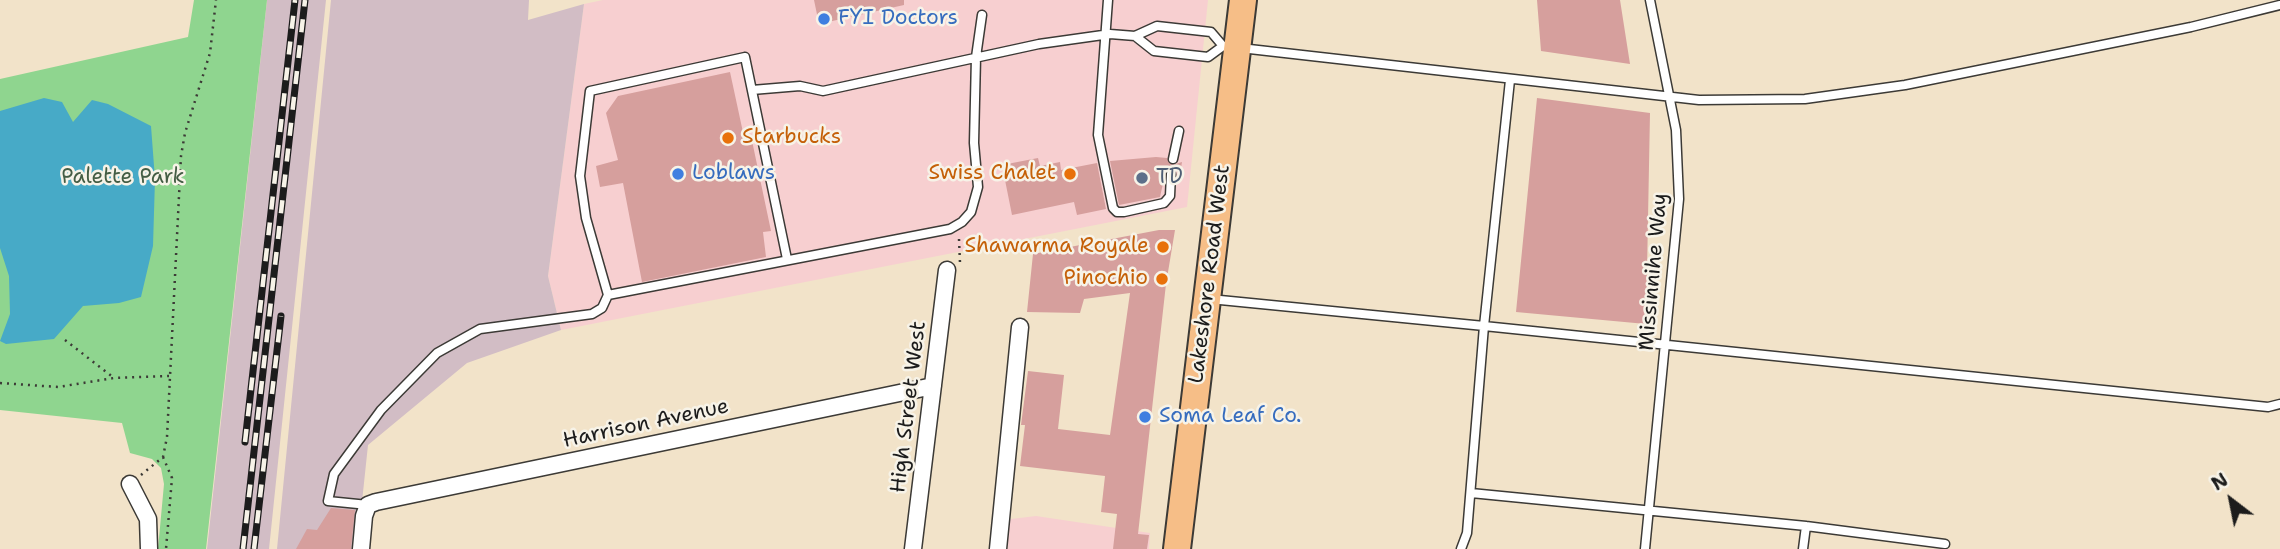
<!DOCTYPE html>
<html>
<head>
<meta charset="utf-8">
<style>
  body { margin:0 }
  #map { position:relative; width:2280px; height:549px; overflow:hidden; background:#f2e3c9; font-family:"Shantell Sans",sans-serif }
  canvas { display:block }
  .north { position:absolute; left:2196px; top:465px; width:70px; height:70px; -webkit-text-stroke:5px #f7f3e8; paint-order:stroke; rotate:328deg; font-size:19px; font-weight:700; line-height:28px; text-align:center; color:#1c1c1c }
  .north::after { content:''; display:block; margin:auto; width:24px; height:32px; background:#1c1c1c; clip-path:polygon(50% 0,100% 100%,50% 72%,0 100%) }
</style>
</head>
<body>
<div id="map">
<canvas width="2280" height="549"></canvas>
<div class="north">N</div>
</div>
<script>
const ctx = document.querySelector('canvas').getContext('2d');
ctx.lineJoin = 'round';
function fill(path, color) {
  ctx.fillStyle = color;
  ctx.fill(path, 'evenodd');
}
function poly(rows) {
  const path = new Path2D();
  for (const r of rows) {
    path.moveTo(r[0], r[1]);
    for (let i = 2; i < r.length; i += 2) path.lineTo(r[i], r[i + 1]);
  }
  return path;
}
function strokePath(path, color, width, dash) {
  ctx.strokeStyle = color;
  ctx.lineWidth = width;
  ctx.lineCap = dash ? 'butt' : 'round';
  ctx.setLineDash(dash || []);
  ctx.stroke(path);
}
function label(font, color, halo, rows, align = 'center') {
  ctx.font = font + ' "Shantell Sans",sans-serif';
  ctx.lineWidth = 5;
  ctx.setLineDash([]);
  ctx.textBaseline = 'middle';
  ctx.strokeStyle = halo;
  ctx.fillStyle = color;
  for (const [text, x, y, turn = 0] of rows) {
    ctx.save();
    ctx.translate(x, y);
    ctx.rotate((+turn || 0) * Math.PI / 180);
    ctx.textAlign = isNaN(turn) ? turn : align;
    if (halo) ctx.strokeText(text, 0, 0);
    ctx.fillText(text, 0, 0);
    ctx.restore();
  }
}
const built = poly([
  [603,0,1208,0,1187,207,561,330,548,276,584,4],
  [1036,516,1150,533,1149,549,1004,549,1003,520]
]);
const industrial = poly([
  [267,0,326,0,269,549,207,549],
  [331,0,529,0,528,20,584,4,548,276,561,330,467,363,368,445,357,549,277,549]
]);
const green = poly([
  [194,0,267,0,206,549,158,549,164,484,161,468,152,459,130,453,122,423,0,410,0,79,188,37]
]);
const water = poly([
  [44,98,62,102,73,122,92,100,108,104,151,126,155,179,153,246,141,297,119,303,83,306,54,339,6,344,0,341,10,314,9,276,0,248,0,111]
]);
const building = poly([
  [814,0,904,0,904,5,819,24],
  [1537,0,1620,0,1630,64,1541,51],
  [730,72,744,137,751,136,771,231,763,232,766,257,642,282,623,183,600,187,596,166,618,160,606,113,618,96],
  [1537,98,1650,113,1646,324,1516,312],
  [1156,157,1167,158,1172,165,1182,162,1180,174,1172,168,1166,170,1160,197,1119,205,1110,161],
  [1038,158,1040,166,1060,162,1061,170,1097,163,1106,209,1077,215,1074,202,1012,215,1002,165],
  [1159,230,1175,230,1166,284,1138,534,1149,535,1147,549,1113,549,1117,514,1101,512,1105,476,1020,466,1025,425,1021,425,1028,371,1064,375,1058,429,1110,435,1130,293,1084,299,1080,313,1027,312,1033,254],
  [331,508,355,510,351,549,296,549,307,529,317,530]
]);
const path = poly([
  [959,239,960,263],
  [65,340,114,378],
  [0,383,58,387,114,378,169,376],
  [163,457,172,478,166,549],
  [141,475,163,457,167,437,181,156,185,133,210,53,216,0]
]);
const service = poly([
  [1108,0,1098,135,1113,208,1117,212,1124,212,1164,203,1170,196,1171,174],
  [1135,36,1157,26,1211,32,1223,46],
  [752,90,800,86,823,91,1039,44,1110,34,1135,36,1154,51,1208,57,1223,46,1699,100,1805,99,1905,85,2191,27,2280,5],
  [1173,159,1179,131],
  [787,259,745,57,590,91,580,176,586,218,608,295,950,229,962,222,971,212,978,187,974,143,976,57,982,15],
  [1210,299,1484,326,1510,80],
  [1471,493,1806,526,1945,544],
  [368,505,328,501,334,474,381,410,437,353,480,329,592,314,602,308,608,295],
  [1461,549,1467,533,1484,326,2268,407,2280,404],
  [1645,549,1679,199,1676,130,1650,0],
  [1803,549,1806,526]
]);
const minor = poly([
  [130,484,148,519,149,549],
  [361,549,364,516,368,505,376,502,933,386],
  [913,549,947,270],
  [998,549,1020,327]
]);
const primary = poly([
  [1177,549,1243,0]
]);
const rail = poly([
  [245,442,295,0],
  [243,549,305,0],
  [254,549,281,316]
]);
const markers = [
  [824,19,7,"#3f7fe0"],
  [728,138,7,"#e8710a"],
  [678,174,7,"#3f7fe0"],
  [1070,174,7,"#e8710a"],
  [1142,178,7,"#5c6f8a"],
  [1163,247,7,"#e8710a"],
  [1162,279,7,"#e8710a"],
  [1145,417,7,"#3f7fe0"]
];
const shopNames = [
  ["FYI Doctors",838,19],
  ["Loblaws",692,174],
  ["Soma Leaf Co.",1159,417]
];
const foodNames = [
  ["Starbucks",742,138,"left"],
  ["Swiss Chalet",1056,174],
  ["Shawarma Royale",1149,247],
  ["Pinochio",1148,279]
];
const parkNames = [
  ["Palette Park",123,178]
];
const serviceNames = [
  ["TD",1156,178]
];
const streetNames = [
  ["Missinnihe Way",1654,272,-85],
  ["Lakeshore Road West",1210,274,-83],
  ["High Street West",909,407,-83],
  ["Harrison Avenue",646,424,-12]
];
fill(built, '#f7cfd0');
fill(industrial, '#d2bdc5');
fill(green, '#8fd58f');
fill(water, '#47aac7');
fill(building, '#d69f9d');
strokePath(service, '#3c3a36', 11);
strokePath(minor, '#3c3a36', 19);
strokePath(primary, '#3c3a36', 30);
strokePath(path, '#3c3a36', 2.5, [2, 5]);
strokePath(service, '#fff', 8);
strokePath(minor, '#fff', 16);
strokePath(primary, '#f6be87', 26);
strokePath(rail, '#1c1c1c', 7);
strokePath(rail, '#f7f3e8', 4.5, [13]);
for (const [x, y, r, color] of markers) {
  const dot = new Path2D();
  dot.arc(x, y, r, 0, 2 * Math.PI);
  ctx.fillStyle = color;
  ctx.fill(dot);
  strokePath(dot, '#f7f3e8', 2.5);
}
label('21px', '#366cbe', '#f7f3e8', shopNames, 'left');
label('21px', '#c56008', '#f7f3e8', foodNames, 'right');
label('21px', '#445d44', '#f7f3e8', parkNames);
label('21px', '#4e5e75', '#f7f3e8', serviceNames, 'left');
label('21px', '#1c1c1c', '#f7f3e8', streetNames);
</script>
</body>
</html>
